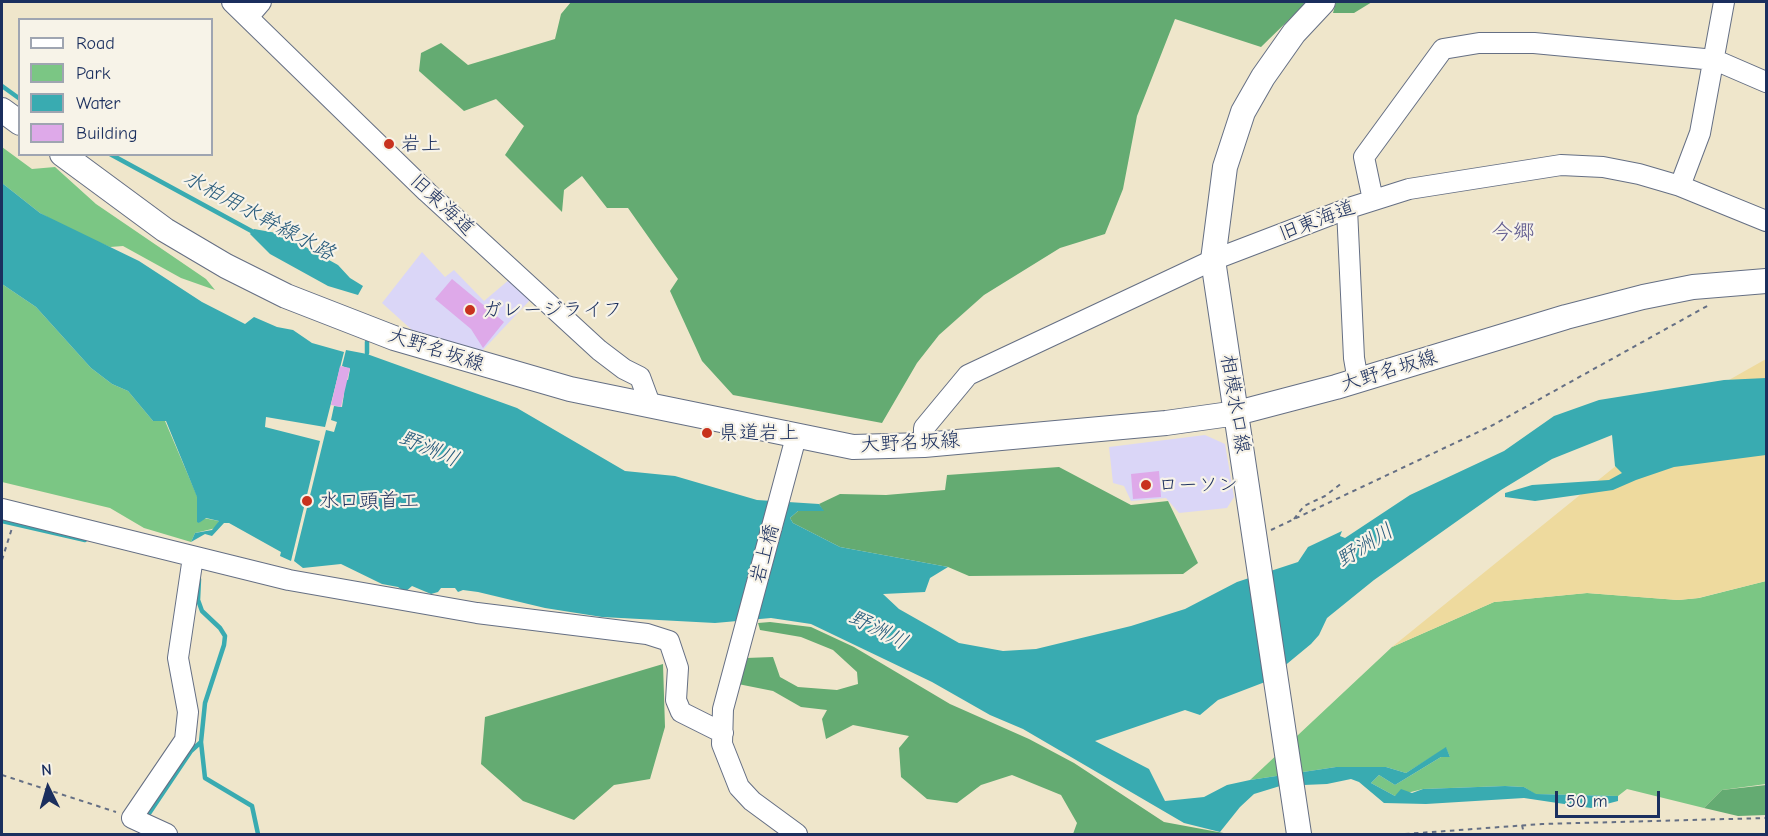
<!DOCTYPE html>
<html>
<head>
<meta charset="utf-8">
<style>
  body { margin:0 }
  #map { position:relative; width:1768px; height:836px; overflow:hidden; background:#efe6cb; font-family:"Comic Neue",sans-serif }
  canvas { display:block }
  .frame { position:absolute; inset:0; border:3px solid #1b2f5e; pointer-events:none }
  .legend { position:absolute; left:18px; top:18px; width:195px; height:138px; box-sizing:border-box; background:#f7f3e8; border:2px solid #9fa5b1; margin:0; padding:8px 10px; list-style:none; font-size:18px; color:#1b2f5e }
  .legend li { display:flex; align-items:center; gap:12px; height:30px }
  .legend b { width:30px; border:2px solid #9fa5b1 }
  .north { position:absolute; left:18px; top:758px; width:60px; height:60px; -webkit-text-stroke:4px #f7f3e8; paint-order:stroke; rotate:355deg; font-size:16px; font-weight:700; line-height:24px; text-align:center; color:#1b2f5e }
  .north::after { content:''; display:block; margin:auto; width:21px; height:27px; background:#1b2f5e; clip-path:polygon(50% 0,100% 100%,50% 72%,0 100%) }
  .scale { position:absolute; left:1555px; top:791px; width:105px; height:27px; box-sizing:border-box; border:3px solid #1b2f5e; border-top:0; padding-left:8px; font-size:18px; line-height:21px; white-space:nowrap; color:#1b2f5e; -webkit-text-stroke:4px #f7f3e8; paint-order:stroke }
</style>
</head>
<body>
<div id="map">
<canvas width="1768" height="836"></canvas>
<div class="frame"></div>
<ul class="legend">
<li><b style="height:8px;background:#fff"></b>Road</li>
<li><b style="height:16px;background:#7bc684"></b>Park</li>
<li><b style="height:16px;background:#39abb1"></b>Water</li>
<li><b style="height:16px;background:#dea9e9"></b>Building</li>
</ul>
<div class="north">N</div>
<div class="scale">50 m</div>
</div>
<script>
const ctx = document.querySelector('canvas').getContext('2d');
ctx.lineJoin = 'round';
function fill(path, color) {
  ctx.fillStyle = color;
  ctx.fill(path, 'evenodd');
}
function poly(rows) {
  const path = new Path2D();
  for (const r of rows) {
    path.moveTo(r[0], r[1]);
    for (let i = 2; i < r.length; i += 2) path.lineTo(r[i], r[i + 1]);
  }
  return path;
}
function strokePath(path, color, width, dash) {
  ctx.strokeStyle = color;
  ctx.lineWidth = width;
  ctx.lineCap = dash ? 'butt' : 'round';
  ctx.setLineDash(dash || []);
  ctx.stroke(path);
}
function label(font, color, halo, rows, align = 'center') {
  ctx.font = font + ' "Comic Neue","Klee One",sans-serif';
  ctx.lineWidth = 4.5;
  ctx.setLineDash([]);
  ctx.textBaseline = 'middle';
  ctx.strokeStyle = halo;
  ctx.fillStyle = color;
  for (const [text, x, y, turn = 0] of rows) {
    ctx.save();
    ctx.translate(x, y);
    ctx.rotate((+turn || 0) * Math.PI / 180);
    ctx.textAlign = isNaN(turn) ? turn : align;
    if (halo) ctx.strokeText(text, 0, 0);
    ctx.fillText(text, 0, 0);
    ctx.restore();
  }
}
const built = poly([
  [422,252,445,277,454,270,484,301,510,279,531,299,482,351,412,330,382,303],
  [1205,435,1225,444,1234,497,1227,508,1179,513,1166,498,1131,501,1124,486,1113,483,1109,447]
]);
const green = poly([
  [2,147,32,169,55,167,96,204,206,279,215,290,181,278,123,246,110,247,76,233,40,213,2,183],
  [2,284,36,307,91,368,112,384,128,391,153,421,165,421,197,496,199,523,203,518,219,521,216,528,195,533,191,542,144,528,110,508,2,482],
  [1766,581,1766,784,1722,790,1704,808,1627,789,1618,796,1535,794,1524,787,1505,786,1423,789,1395,796,1371,783,1379,775,1395,785,1441,757,1450,757,1446,748,1406,773,1386,767,1336,767,1250,780,1392,647,1494,602,1587,593,1678,600,1699,598]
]);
const forest = poly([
  [571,2,1307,2,1261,47,1175,19,1137,116,1123,189,1105,234,1060,248,984,295,939,335,917,363,882,423,733,395,702,361,670,291,678,279,628,208,607,208,582,176,564,190,562,212,505,155,524,126,496,99,464,111,419,71,421,53,441,43,468,65,555,39,561,14],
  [1336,2,1372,2,1354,13,1333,13],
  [1059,467,1131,505,1168,501,1198,563,1183,574,969,576,948,567,840,547,793,523,790,518,798,511,823,511,819,504,840,494,886,495,945,490,947,475],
  [770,622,811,627,854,647,950,704,1029,739,1074,763,1164,822,1229,834,1073,834,1077,823,1061,795,1012,775,981,785,957,803,927,799,901,777,899,748,909,736,853,725,826,739,822,719,827,710,801,707,773,691,738,684,746,658,773,657,780,677,798,687,837,690,858,684,857,672,833,650,801,637,760,630,758,623],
  [663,664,665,727,650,779,614,785,574,820,523,801,481,764,485,717],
  [1766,785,1766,815,1738,816,1704,808,1722,790]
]);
const sand = poly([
  [1766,359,1766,581,1698,598,1678,600,1587,593,1494,602,1392,647,1706,393]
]);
const water = poly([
  [2,183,40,213,139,261,202,302,245,324,254,317,277,327,293,330,312,343,344,352,325,427,266,417,265,427,320,441,291,561,280,556,281,552,229,523,224,523,212,536,205,534,191,542,195,533,212,530,219,521,206,518,199,523,197,522,197,497,166,421,153,421,128,391,112,384,91,368,36,307,2,284],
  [254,229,282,234,338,265,350,278,363,286,358,295,328,286,270,254,250,234],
  [346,350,367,354,517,408,625,471,675,476,757,500,819,504,824,511,798,511,790,518,793,523,840,547,948,567,930,578,925,592,883,594,899,609,959,643,1003,651,1036,649,1131,626,1185,609,1237,582,1298,562,1308,547,1342,531,1340,536,1345,538,1410,495,1504,451,1554,416,1599,400,1724,380,1766,378,1766,455,1674,467,1636,480,1613,490,1535,501,1505,497,1505,493,1532,485,1609,480,1622,473,1615,466,1612,435,1552,459,1501,490,1374,580,1327,618,1319,635,1311,644,1265,682,1218,700,1200,715,1185,710,1095,741,1149,769,1165,801,1204,797,1227,785,1250,780,1336,767,1386,767,1406,773,1446,747,1450,757,1441,757,1395,785,1379,775,1371,783,1395,796,1401,789,1412,793,1423,789,1505,786,1524,787,1536,794,1618,796,1618,801,1591,808,1524,798,1426,804,1384,803,1359,782,1351,779,1327,784,1280,786,1254,794,1240,807,1220,832,1184,823,1023,729,990,715,932,682,811,624,771,618,715,623,602,617,545,608,478,592,463,590,458,592,455,588,441,588,438,592,431,594,412,586,405,592,398,587,382,584,341,564,303,568,294,561,326,430,334,432,337,422,331,420,334,406,342,407,344,394,338,393,341,378,348,380,350,369,342,366]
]);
const stream = poly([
  [2,86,20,99],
  [110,154,257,234],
  [367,353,367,342],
  [2,521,85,540],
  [201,742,205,778,252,806,258,834],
  [146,818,191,751,201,742,205,703,224,645,225,636,220,628,202,611,198,600,199,579]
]);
const building = poly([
  [452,279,504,322,483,348,471,329,435,299],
  [340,366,350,368,341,407,331,405],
  [1159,471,1161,497,1133,499,1131,474]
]);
const path = poly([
  [1294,519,1304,506,1325,496,1342,483],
  [1271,530,1493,425,1709,305],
  [2,560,12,528],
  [2,775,116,812],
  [1522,825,1524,834],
  [1405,834,1542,824,1766,818]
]);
const minor = poly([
  [232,2,427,192,599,350,624,369,640,377,650,404],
  [248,17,261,2],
  [1680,186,1700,133,1724,2],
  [1373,200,1364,157,1443,49,1479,43,1534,43,1715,60,1766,82],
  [1347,209,1354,358,1358,381],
  [796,437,723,709,722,744,739,787,752,801,797,834],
  [924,445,924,428,968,375,1213,260,1349,208,1409,189,1561,165,1603,167,1639,174,1680,186,1766,221],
  [2,509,289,580,477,613,647,634,669,641,678,668,676,700,681,712,723,733],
  [167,834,132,818,185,740,188,712,178,658,193,557]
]);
const major = poly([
  [2,110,20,123],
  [62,154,165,230,226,266,286,296,394,338,570,389,853,447,924,445,1166,423,1237,413,1336,387,1566,317,1643,297,1693,287,1766,281],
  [1299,834,1213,260,1225,167,1243,112,1263,77,1294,33,1323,2]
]);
const markers = [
  [389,144,6,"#c8321e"],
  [470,310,6,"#c8321e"],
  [707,433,6,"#c8321e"],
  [1146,485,6,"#c8321e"],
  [307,501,6,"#c8321e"]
];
const poiNames = [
  ["岩上",401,144],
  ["ガレージライフ",482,310],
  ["県道岩上",719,433],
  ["ローソン",1158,485],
  ["水口頭首工",319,501]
];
const streetNames = [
  ["旧東海道",442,205,43],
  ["旧東海道",1317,221,-21],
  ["大野名坂線",436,350,18],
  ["大野名坂線",1389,371,-17],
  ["相模水口線",1235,404,81],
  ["大野名坂線",910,443,-3],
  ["岩上橋",765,554,-75]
];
const waterNames = [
  ["水柏用水幹線水路",259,216,28],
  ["野洲川",429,449,23],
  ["野洲川",1365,546,-32],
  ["野洲川",878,630,27]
];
const quarterNames = [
  ["今郷",1513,233]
];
fill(built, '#dad6f7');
fill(green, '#7bc684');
fill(forest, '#64ab72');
fill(sand, '#eeda9e');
fill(water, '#39abb1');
strokePath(stream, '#39abb1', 4.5);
fill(building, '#dea9e9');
strokePath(minor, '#656f84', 22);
strokePath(major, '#656f84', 26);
strokePath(path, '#656f84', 2, [4.5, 4.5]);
strokePath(minor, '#fff', 20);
strokePath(major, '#fff', 24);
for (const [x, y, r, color] of markers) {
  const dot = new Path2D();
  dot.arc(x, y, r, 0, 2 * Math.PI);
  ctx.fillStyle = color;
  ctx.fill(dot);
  strokePath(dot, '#f7f3e8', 2);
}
label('20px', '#1b2f5e', '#f7f3e8', poiNames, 'left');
label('20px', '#1b2f5e', '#f7f3e8', streetNames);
label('italic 21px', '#265a7b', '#f7f3e8', waterNames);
label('22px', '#5f5a8f', '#f7f3e8', quarterNames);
</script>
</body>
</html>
